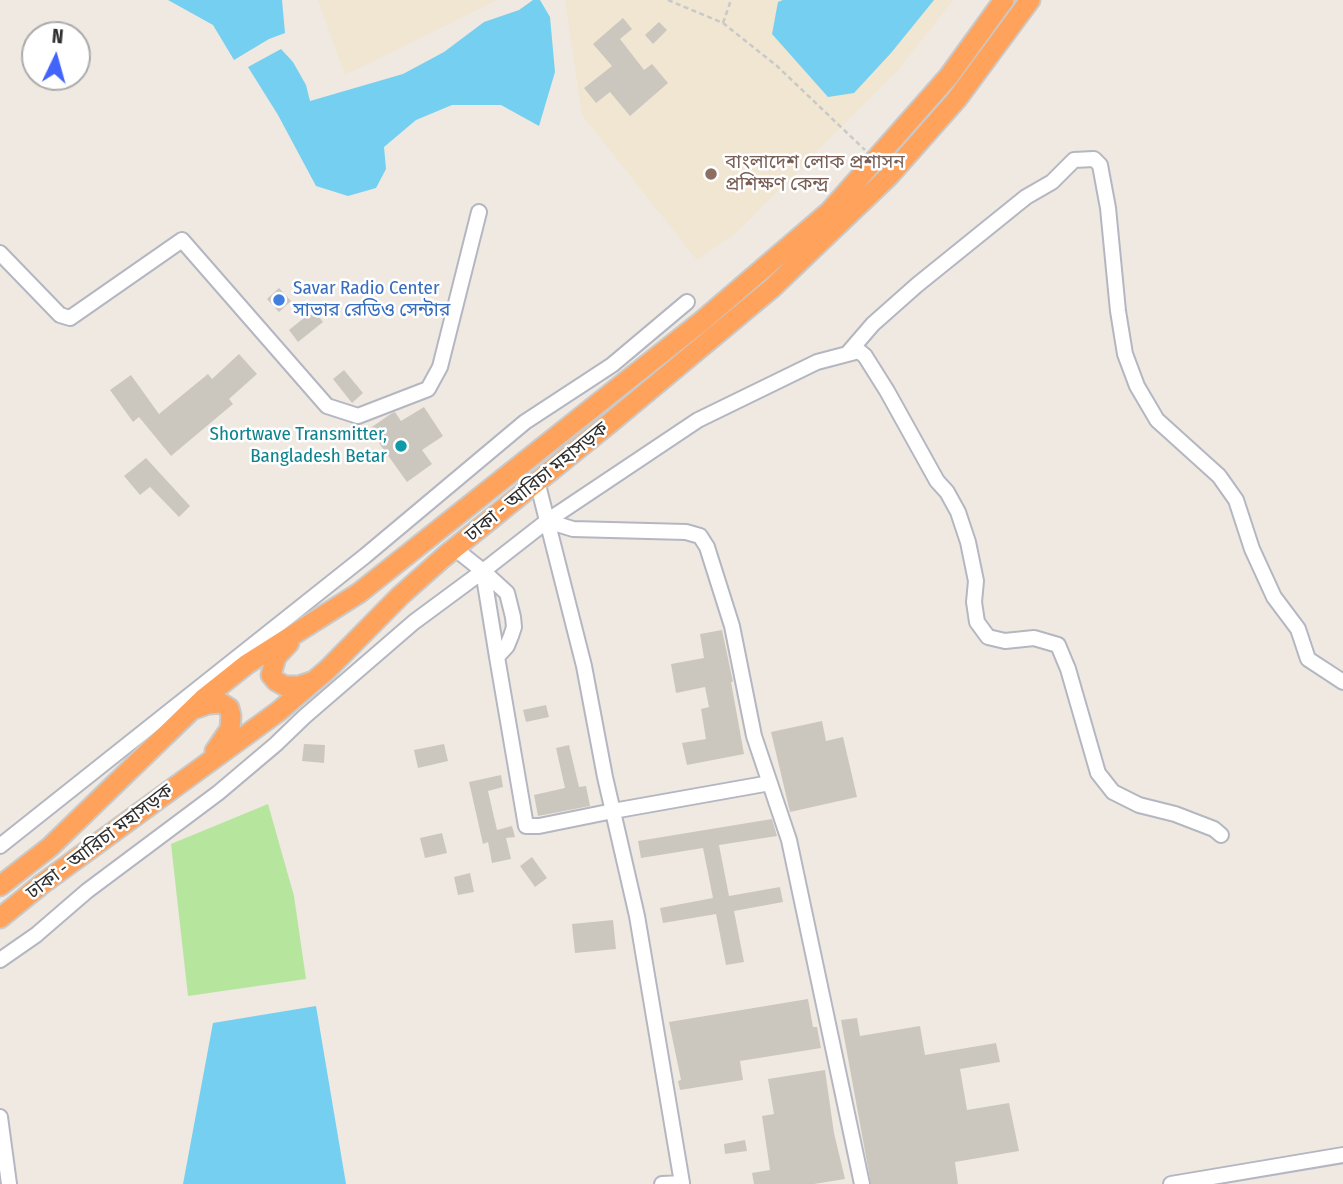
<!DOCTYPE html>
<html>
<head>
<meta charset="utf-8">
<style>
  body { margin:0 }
  #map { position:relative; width:1343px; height:1184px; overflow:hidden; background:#efe9e1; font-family:"Fira Sans Condensed",sans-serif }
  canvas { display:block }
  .north { position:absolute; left:21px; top:21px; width:70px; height:70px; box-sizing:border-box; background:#fff; border:2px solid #ababab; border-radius:50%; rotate:5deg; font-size:19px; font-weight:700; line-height:28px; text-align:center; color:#2e2e2e }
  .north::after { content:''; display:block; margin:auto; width:24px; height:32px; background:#4264fb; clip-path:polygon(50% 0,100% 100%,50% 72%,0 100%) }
</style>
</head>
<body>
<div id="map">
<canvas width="1343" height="1184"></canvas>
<div class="north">N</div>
</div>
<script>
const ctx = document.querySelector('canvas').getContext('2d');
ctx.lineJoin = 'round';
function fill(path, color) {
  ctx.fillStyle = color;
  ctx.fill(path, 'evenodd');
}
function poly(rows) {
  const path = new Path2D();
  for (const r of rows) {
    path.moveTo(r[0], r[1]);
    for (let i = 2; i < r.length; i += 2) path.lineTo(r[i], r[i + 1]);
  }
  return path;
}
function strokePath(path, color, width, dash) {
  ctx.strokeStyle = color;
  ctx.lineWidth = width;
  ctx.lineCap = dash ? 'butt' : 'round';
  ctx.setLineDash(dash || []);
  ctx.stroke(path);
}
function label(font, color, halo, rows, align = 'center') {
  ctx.font = font + ' "Fira Sans Condensed","Noto Sans Bengali",sans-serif';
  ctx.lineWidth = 5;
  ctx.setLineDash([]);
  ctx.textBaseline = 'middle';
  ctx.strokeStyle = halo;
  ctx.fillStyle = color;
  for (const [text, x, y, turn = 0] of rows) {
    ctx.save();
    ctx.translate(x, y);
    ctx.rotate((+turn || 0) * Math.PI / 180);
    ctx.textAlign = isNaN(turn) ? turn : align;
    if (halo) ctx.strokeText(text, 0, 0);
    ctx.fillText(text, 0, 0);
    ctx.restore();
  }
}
const education = poly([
  [318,0,497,0,345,75],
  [565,0,953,0,900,68,737,232,697,260,582,115]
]);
const green = poly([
  [268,804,294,896,306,979,188,996,171,844]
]);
const water = poly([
  [168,0,282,0,285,33,269,39,234,60,213,25],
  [533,0,540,0,550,17,555,72,539,126,501,105,452,105,416,120,384,147,386,169,376,188,348,196,316,186,278,115,248,67,281,49,293,62,306,85,310,101,403,74,444,52,484,22,519,10],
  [783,0,934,0,891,53,854,93,828,97,772,34,778,2],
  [316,1006,346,1184,183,1184,213,1023]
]);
const building = poly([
  [623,18,632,29,620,39,644,70,652,64,668,83,630,116,610,92,596,103,584,88,612,66,593,44],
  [659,22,667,30,653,44,645,35],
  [279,288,291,301,279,312,267,299],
  [314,310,323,322,298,342,289,330],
  [239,354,257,374,229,399,233,404,171,456,139,417,133,422,110,390,131,375,159,414,208,374,212,379],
  [344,370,363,393,352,403,333,379],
  [424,407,443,436,422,450,432,464,407,482,369,429,392,413,395,412,401,421],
  [146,458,190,506,179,517,150,487,140,495,124,476],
  [722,630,733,682,731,682,744,754,687,765,682,743,706,739,701,709,709,707,705,687,676,693,671,664,704,658,700,634],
  [546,705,549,717,526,722,523,710],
  [822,721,826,741,843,737,857,797,790,812,771,732],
  [304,744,325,745,324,763,302,761],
  [444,744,448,761,418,768,414,750],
  [569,745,579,787,586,786,590,806,538,816,534,795,565,788,556,748],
  [501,775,503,787,488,791,497,830,512,826,515,837,506,838,511,859,492,863,488,842,483,844,469,782],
  [772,819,777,836,719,845,729,896,780,887,783,902,734,911,744,962,726,965,716,914,663,923,660,908,713,898,703,848,641,858,638,841],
  [442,833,447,853,425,858,420,838],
  [532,857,547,878,535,887,520,866],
  [470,873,474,892,458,895,454,877],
  [613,920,616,949,575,953,572,924],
  [808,999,813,1027,817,1027,821,1048,740,1061,743,1080,680,1090,678,1081,681,1080,669,1022],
  [857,1018,860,1036,920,1026,925,1055,996,1043,1000,1062,960,1069,967,1110,1009,1103,1019,1151,955,1162,958,1184,871,1184,841,1020],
  [825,1070,834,1133,845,1179,814,1184,754,1184,752,1173,770,1170,762,1116,774,1114,768,1079],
  [745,1140,747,1151,725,1154,724,1144]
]);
const path = poly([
  [668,0,723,23,777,66,865,150],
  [723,23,731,0]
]);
const minor = poly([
  [0,253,60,315,70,318,182,240,327,406,358,416,428,389,440,367,479,212],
  [848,353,873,324,917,285,1026,197,1052,182,1074,160,1094,159,1100,165,1108,208,1118,311,1125,354,1137,386,1157,420,1219,476,1236,500,1252,549,1274,597,1298,629,1308,659,1343,682],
  [537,481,584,666,605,777,637,916,682,1183,662,1184],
  [547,521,573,529,686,532,700,536,707,547,732,626,754,736,789,840,862,1184],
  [483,571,547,521,698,420,817,362,859,351,865,356,887,391,937,481,947,492,958,512,968,542,976,581,974,602,977,622,988,637,1005,641,1034,638,1058,645,1068,669,1098,773,1113,792,1139,805,1175,814,1214,829,1221,835],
  [483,571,507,593,513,617,514,627,511,636,507,646,497,657,526,826,539,826,613,811,770,783],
  [483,571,497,657],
  [0,846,365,556,525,422,612,365,687,302],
  [0,960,36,935,87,891,218,793,276,744,304,717,414,622,483,571,454,548],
  [0,1117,9,1184],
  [1171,1184,1343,1155]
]);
const highway = poly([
  [289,643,276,657,271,675,276,681,285,686,299,686,314,681],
  [194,709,208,704,221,703,229,708,231,716,230,729,215,751],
  [0,886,50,847,203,699,247,664,359,593,702,321,829,212,949,76,1004,0],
  [0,918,42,884,279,711,328,669,400,596,445,556,611,422,772,288,889,176,957,99,1030,0]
]);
const markers = [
  [711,174,7,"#8d6e63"],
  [279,300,7,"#3f7fe0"],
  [401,446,7,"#0f9aa8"]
];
const educationNames = [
  ["বাংলাদেশ লোক প্রশাসন",725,163],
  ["প্রশিক্ষণ কেন্দ্র",725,185]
];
const shopNames = [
  ["Savar Radio Center",293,289],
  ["সাভার রেডিও সেন্টার",293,311]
];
const cultureNames = [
  ["Shortwave Transmitter,",387,435],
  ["Bangladesh Betar",387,457]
];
const streetNames = [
  ["ঢাকা - আরিচা মহাসড়ক",537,482,-39],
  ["ঢাকা - আরিচা মহাসড়ক",100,842,-37]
];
fill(education, '#f0e6d1');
fill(green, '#b6e59e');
fill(water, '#75cff0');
fill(building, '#cbc7bf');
strokePath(minor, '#b4b7c1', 18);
strokePath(highway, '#c9c9c9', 23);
strokePath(path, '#c9c9c9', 2.5, [5, 3.5]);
strokePath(minor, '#fff', 14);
strokePath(highway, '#ffa35c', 19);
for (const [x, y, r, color] of markers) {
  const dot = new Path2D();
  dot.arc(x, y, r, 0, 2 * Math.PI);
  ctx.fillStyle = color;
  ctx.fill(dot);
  strokePath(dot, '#fff', 2.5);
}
label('19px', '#785e54', '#fff', educationNames, 'left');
label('19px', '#366cbe', '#fff', shopNames, 'left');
label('19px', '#0d838f', '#fff', cultureNames, 'right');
label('19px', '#2e2e2e', '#fff', streetNames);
</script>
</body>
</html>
